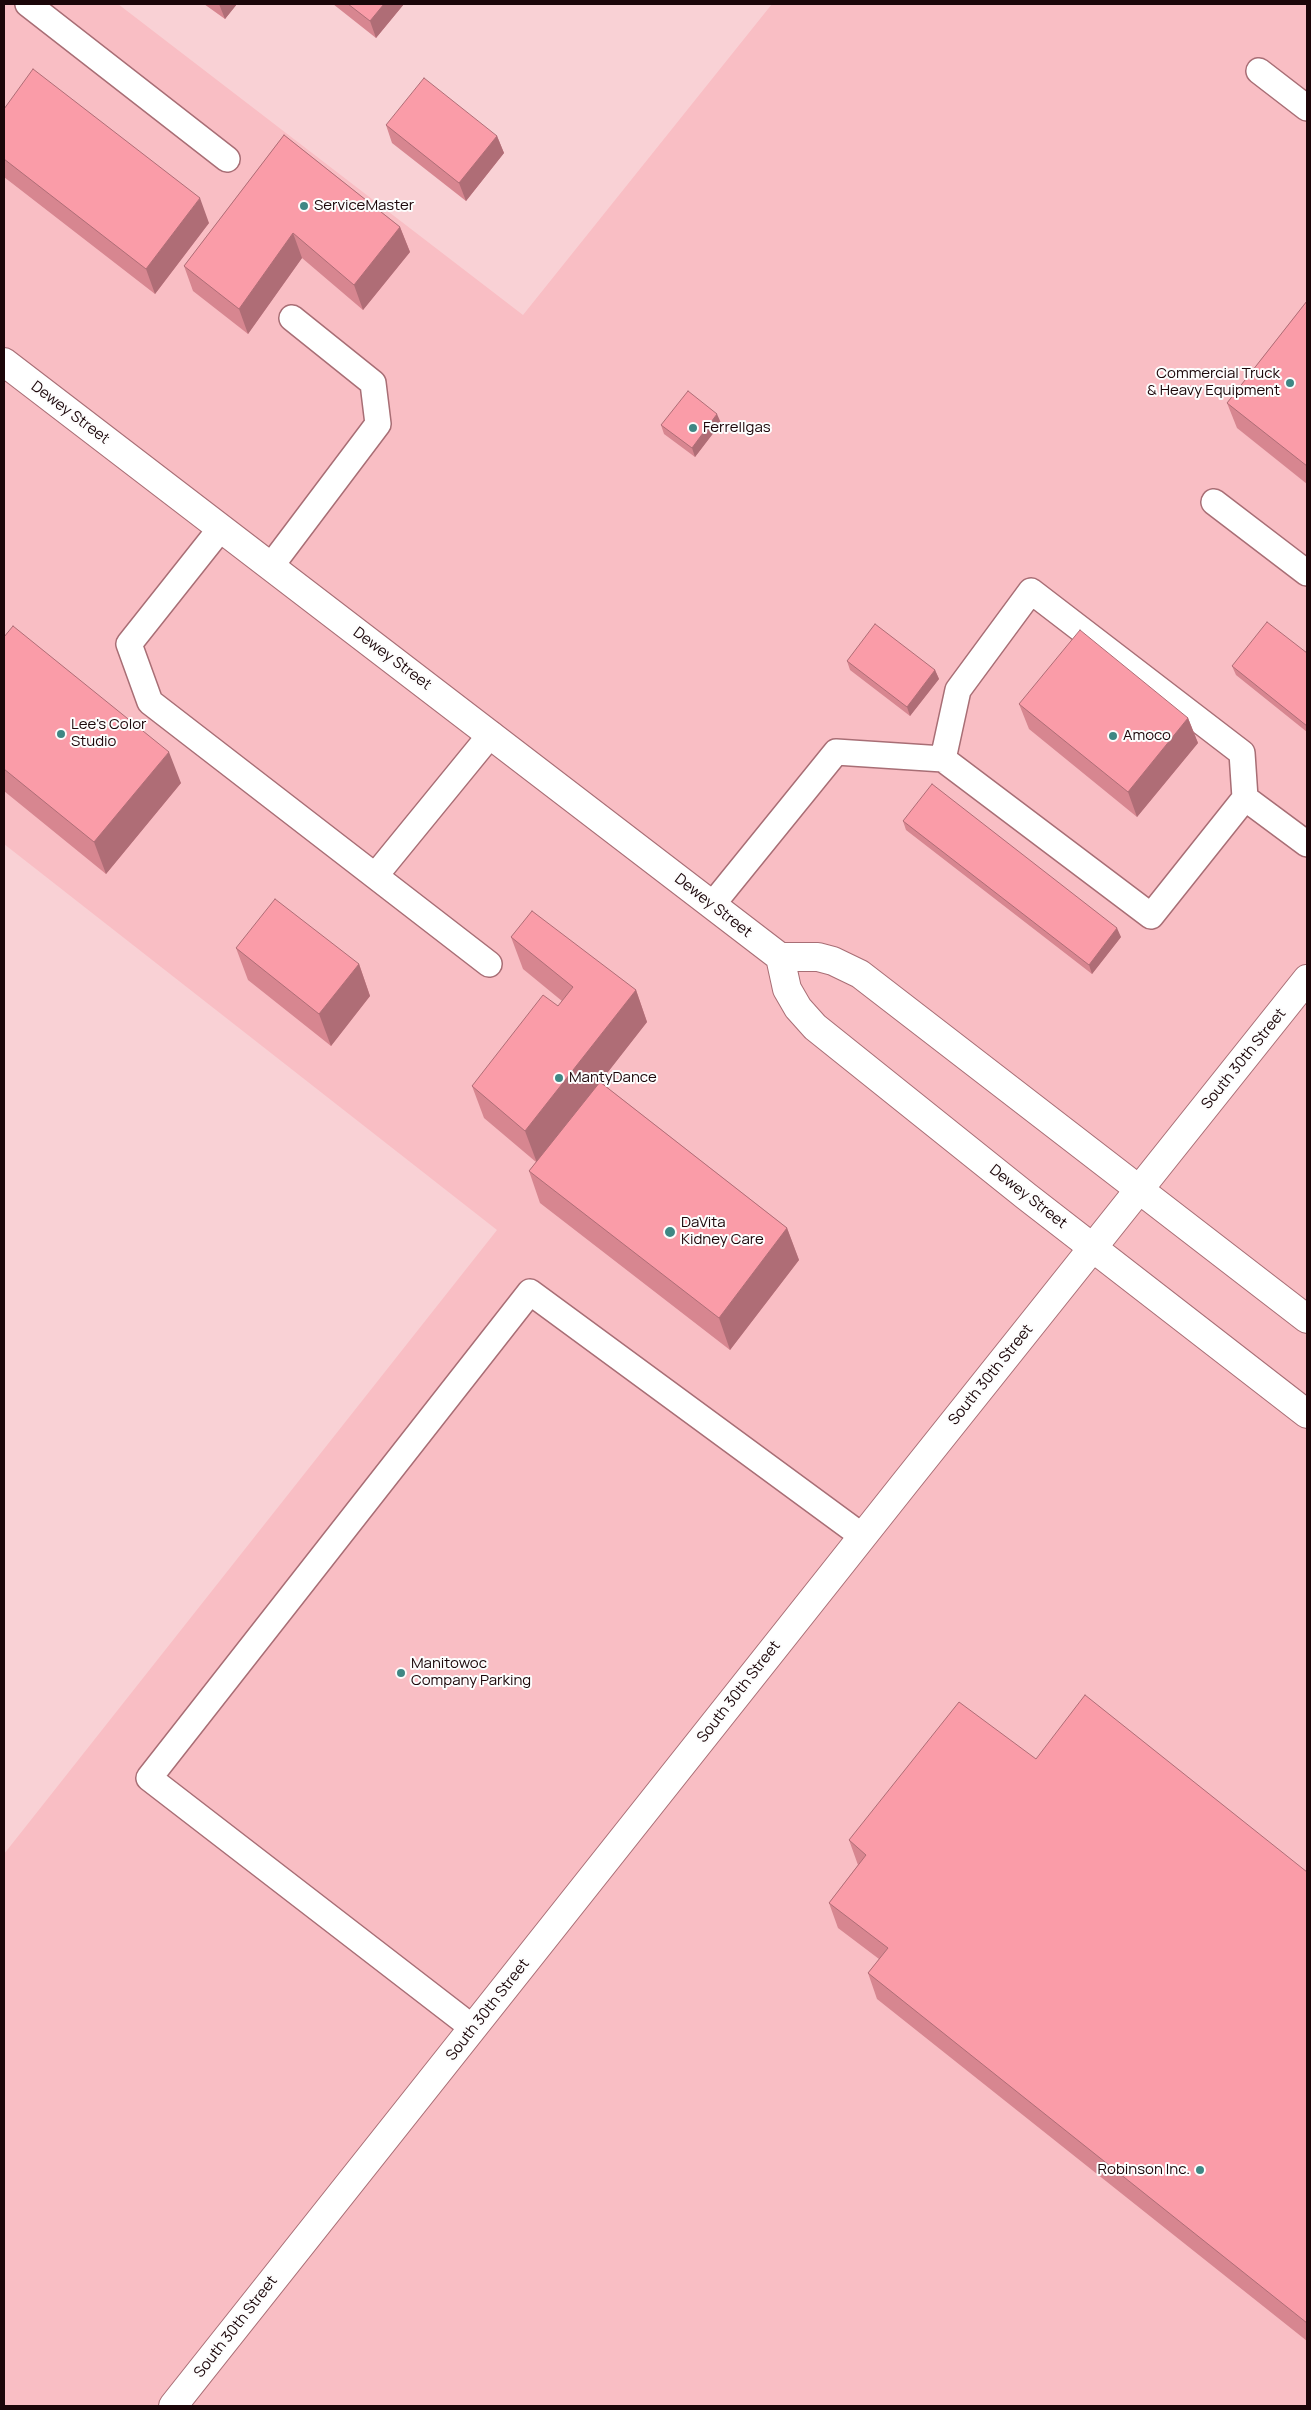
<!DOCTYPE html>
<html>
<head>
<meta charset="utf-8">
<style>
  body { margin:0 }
  #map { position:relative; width:1311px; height:2410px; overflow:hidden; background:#f9d1d5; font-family:Manrope,sans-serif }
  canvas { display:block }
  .frame { position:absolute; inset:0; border:5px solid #1b0609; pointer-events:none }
</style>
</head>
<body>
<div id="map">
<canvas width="1311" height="2410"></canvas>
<div class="frame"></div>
</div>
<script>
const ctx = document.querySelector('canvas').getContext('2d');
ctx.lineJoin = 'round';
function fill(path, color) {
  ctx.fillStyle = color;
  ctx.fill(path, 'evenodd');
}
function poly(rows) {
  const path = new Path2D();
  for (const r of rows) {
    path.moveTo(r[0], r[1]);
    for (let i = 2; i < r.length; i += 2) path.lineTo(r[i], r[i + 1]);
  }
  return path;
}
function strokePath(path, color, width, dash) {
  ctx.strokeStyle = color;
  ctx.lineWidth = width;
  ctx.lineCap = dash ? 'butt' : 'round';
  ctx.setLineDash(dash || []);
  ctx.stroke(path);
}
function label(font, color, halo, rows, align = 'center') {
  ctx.font = font + ' Manrope,sans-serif';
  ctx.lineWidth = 4;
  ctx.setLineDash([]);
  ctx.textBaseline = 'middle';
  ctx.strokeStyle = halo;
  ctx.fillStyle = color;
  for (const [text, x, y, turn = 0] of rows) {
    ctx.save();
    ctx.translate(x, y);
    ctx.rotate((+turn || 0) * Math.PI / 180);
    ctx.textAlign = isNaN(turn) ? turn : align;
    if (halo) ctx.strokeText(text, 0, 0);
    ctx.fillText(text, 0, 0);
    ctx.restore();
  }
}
const built = poly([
  [6,4,118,4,523,315,772,4,1307,4,1307,2406,4,2406,4,1854,497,1230,4,844,4,7]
]);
const lane = poly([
  [28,4,227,159],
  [1259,71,1307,108],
  [1214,502,1307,573],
  [221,528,129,644,150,702,489,964],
  [271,566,378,424,373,383,292,318],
  [943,759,958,690,1031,591,1242,753,1245,798],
  [375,876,491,734],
  [712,905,836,752,943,759,1151,916,1245,798,1307,844],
  [473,2028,149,1778,530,1292,862,1536]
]);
const street = poly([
  [173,2406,905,1483,1307,979]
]);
const secondary = poly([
  [4,362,780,957,787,989,798,1008,815,1027,1026,1196,1307,1414],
  [780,957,818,957,833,961,860,974,1307,1319]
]);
const wall = poly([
  [204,4,237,4,225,19],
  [333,4,404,4,376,38],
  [4,109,209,223,155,294,4,177],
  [386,125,497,136,504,153,466,201,392,143],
  [284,135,400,227,410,252,363,310,302,258,248,334,193,291,184,266],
  [1307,301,1307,484,1237,428,1227,403],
  [721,423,695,457,664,434,661,425],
  [4,637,181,783,106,874,4,791],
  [1307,653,1307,732,1236,675,1232,666],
  [847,661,935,670,939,679,910,716,850,670],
  [1019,704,1188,718,1198,743,1137,817,1029,729],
  [903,821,1121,937,1092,974,906,830],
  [511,937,636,990,647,1022,600,1082,787,1228,799,1260,730,1350,540,1203,529,1171,536,1162,484,1118,472,1086,558,1006,562,1001,523,969],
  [236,948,359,964,370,996,331,1046,248,980],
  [1036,1759,1307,1872,1307,2341,877,1999,868,1973,879,1959,838,1928,829,1903,858,1865,849,1840]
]);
const shadedWall = poly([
  [219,4,237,4,225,19],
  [384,4,404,4,376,38,370,21],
  [497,136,504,153,466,201,459,183],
  [200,198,209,223,155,294,146,269],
  [400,227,410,252,363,310,354,285],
  [293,233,302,258,248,334,239,309],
  [717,414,721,423,695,457,692,448],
  [935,670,939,679,910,716,907,707],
  [1188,718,1198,743,1137,817,1128,792],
  [169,752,181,783,106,874,94,842],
  [1117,928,1121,937,1092,974,1089,965],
  [359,964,370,996,331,1046,319,1014],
  [636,990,647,1022,537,1163,525,1131],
  [787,1228,799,1260,730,1350,719,1318]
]);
const building = poly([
  [348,4,384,4,370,21,348,4],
  [33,69,200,198,146,269,4,159,4,109,33,69],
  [424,78,497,136,459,183,386,125,424,78],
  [284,135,400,227,354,285,293,233,239,309,184,266,284,135],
  [1307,301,1307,466,1227,403,1307,301],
  [688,391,717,414,692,448,661,425,688,391],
  [1267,622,1307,653,1307,726,1232,666,1267,622],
  [875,624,935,670,907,707,847,661,875,624],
  [13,626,169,752,94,842,4,769,4,637,13,626],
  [1080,630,1188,718,1128,792,1019,704,1080,630],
  [932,784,1117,928,1089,965,903,821,932,784],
  [275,899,359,964,319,1014,236,948,275,899],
  [532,911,636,990,525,1131,472,1086,543,995,558,1006,573,987,511,937,532,911],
  [600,1082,787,1228,719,1318,529,1171,600,1082],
  [1085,1695,1307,1872,1307,2323,868,1973,888,1948,829,1903,866,1855,849,1840,959,1702,1036,1759,1085,1695]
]);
const markers = [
  [304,206,5,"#3f8784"],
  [1290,383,5,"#3f8784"],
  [693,428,5,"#3f8784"],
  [61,734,5,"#3f8784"],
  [1113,736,5,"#3f8784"],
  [559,1078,5,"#3f8784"],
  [670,1232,6,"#3f8784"],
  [401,1673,5,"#3f8784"],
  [1200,2170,5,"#3f8784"]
];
const poiNames = [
  ["ServiceMaster",314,206],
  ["Commercial Truck",1280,374,"right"],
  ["& Heavy Equipment",1280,391,"right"],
  ["Ferrellgas",703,428],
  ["Lee's Color",71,725],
  ["Studio",71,742],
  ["Amoco",1123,736],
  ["MantyDance",569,1078],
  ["DaVita",681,1223],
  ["Kidney Care",681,1240],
  ["Manitowoc",411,1664],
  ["Company Parking",411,1681],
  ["Robinson Inc.",1190,2170,"right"]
];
const streetNames = [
  ["Dewey Street",70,413,37],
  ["Dewey Street",392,659,37],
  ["Dewey Street",713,906,38],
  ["South 30th Street",1244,1059,-51],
  ["Dewey Street",1028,1197,38],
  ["South 30th Street",991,1375,-51],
  ["South 30th Street",739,1692,-52],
  ["South 30th Street",488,2010,-52],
  ["South 30th Street",236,2327,-52]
];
fill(built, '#f9bec4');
strokePath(lane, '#a86e75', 28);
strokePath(street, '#a86e75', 30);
strokePath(secondary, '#a86e75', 30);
strokePath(lane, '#fff', 25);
strokePath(street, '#fff', 28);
strokePath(secondary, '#fff', 28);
fill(wall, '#d78690');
fill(shadedWall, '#af6d76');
fill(building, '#fa9ca8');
strokePath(building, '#af6d76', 1);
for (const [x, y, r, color] of markers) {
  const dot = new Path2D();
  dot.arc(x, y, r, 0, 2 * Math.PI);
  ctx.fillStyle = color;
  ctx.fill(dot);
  strokePath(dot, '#fdfdfd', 2);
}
label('15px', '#1b0609', '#fdfdfd', poiNames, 'left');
label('15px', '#1b0609', '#fdfdfd', streetNames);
</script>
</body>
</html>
